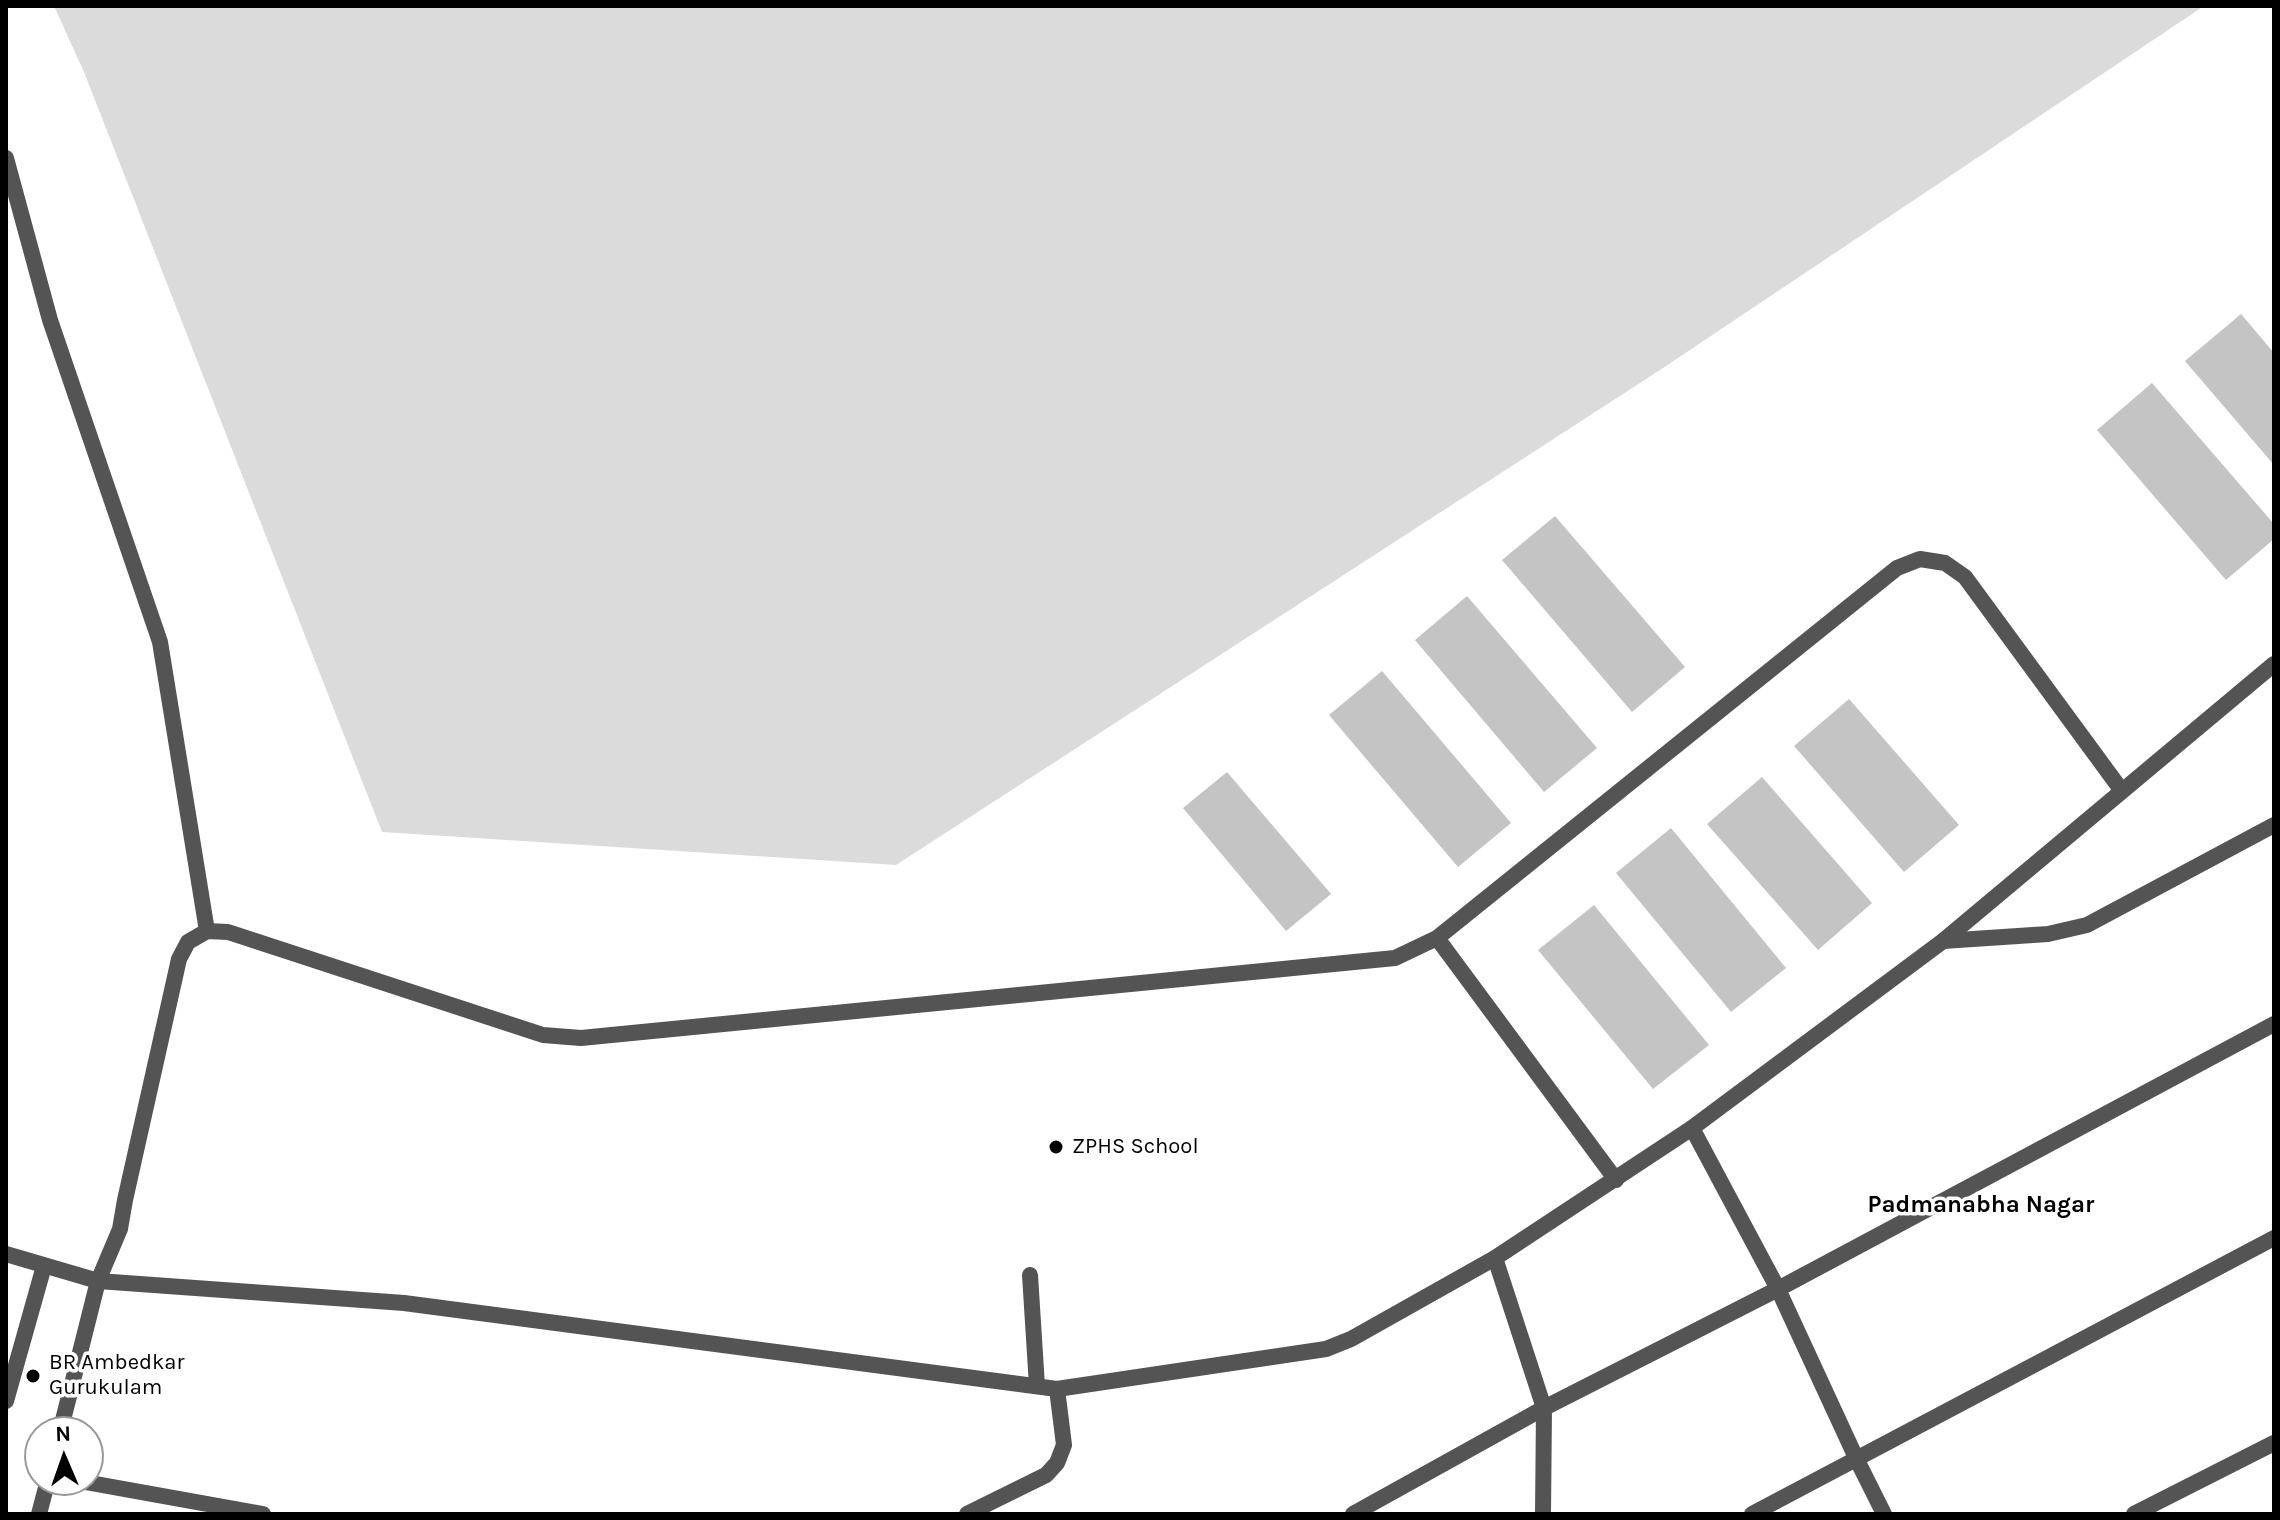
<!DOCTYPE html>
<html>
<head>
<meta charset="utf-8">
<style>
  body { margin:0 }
  #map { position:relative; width:2280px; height:1520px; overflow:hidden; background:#fff; font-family:Karla,sans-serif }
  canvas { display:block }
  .frame { position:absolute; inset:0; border:8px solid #000; pointer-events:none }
  .north { position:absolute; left:24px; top:1416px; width:80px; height:80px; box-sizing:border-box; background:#fff; border:2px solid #999; border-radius:50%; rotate:358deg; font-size:22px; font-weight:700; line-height:32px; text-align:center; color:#000 }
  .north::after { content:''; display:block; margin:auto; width:28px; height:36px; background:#000; clip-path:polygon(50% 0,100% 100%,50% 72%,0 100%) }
</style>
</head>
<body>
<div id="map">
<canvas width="2280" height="1520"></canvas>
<div class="frame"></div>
<div class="north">N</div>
</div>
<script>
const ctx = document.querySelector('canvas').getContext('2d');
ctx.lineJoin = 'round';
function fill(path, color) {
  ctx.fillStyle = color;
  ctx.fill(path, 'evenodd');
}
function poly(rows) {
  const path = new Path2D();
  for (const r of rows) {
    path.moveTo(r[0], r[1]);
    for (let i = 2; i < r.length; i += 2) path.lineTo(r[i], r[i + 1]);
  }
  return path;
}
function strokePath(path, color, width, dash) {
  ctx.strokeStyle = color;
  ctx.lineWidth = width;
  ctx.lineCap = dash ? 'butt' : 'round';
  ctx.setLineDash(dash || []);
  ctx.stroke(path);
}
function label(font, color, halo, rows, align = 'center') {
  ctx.font = font + ' Karla,sans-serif';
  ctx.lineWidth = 7;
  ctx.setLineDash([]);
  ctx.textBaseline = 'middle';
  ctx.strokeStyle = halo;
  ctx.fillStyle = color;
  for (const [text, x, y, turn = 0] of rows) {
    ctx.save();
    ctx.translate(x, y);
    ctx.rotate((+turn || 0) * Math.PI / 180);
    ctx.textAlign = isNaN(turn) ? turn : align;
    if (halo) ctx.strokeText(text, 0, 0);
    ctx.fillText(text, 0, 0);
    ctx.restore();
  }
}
const green = poly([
  [54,6,2204,6,1660,370,896,865,382,832,84,72]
]);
const building = poly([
  [2241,314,2274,353,2274,465,2185,361],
  [2152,383,2274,524,2274,539,2226,580,2097,430],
  [1555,516,1685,667,1632,712,1502,560],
  [1467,596,1597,748,1544,792,1415,640],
  [1382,671,1511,823,1458,867,1329,715],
  [1849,699,1959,825,1904,872,1794,746],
  [1227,772,1331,894,1286,931,1183,808],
  [1762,777,1872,903,1818,950,1707,824],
  [1671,828,1786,968,1731,1012,1616,873],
  [1594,905,1709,1045,1653,1089,1538,950]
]);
const service = poly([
  [6,158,50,320,160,642,207,931],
  [1030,1275,1037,1386],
  [6,1401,44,1266]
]);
const minor = poly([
  [1437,938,1897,568,1920,559,1945,563,1965,577,2122,791],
  [1943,941,2048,934,2087,925,2274,825],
  [1692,1128,1778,1289,1857,1460,1884,1514],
  [1495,1258,1544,1408,1543,1514],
  [60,1432,98,1281,120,1229,125,1200,179,959,188,942,207,931,228,932,543,1035,581,1038,1395,958,1437,938,1616,1180],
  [74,1480,263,1514],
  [39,1514,48,1480],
  [967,1514,1046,1475,1057,1463,1064,1445,1057,1389],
  [1353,1514,1544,1408,1778,1289,2274,1024],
  [1752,1514,2274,1238],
  [2134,1514,2274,1443]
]);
const tertiary = poly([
  [6,1254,98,1281,404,1303,1057,1389,1326,1349,1351,1339,1495,1258,1692,1128,1943,941,2274,664]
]);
const markers = [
  [1056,1147,8,"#000"],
  [33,1376,8,"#000"]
];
const poiNames = [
  ["ZPHS School",1072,1147],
  ["BR Ambedkar",49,1363],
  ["Gurukulam",49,1388]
];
const neighbourhoodNames = [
  ["Padmanabha Nagar",1981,1205]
];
fill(green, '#dbdbdb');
fill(building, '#c4c4c4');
strokePath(service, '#545454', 16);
strokePath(minor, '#545454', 16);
strokePath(tertiary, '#545454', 16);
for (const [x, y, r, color] of markers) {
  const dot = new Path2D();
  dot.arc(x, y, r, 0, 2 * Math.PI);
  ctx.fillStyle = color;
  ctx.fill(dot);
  strokePath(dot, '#fff', 3);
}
label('22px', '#000', '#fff', poiNames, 'left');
label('bold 24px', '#000', '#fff', neighbourhoodNames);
</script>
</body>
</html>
